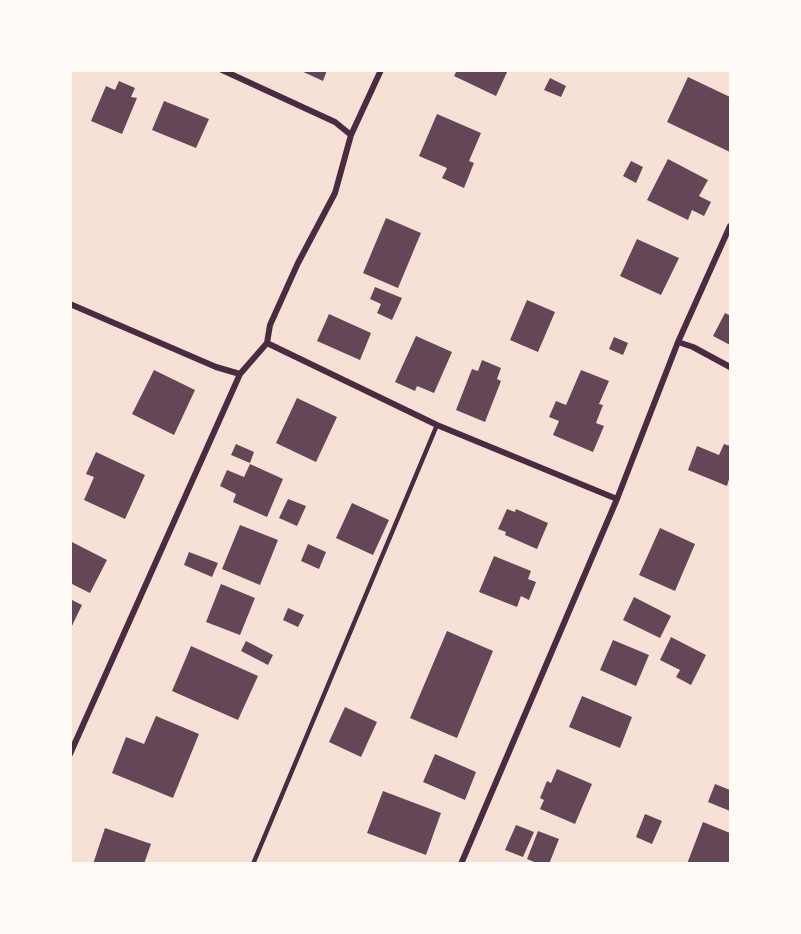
<!DOCTYPE html>
<html>
<head>
<meta charset="utf-8">
<style>
  body { margin:0 }
  #map { position:relative; width:801px; height:934px; overflow:hidden; background:#f7e1d7; font-family:Georgia,serif }
  canvas { display:block }
  .frame { position:absolute; inset:0; border:72px solid #fffaf5; pointer-events:none }
</style>
</head>
<body>
<div id="map">
<canvas width="801" height="934"></canvas>
<div class="frame"></div>
</div>
<script>
const ctx = document.querySelector('canvas').getContext('2d');
ctx.lineJoin = 'round';
function fill(path, color) {
  ctx.fillStyle = color;
  ctx.fill(path, 'evenodd');
}
function poly(rows) {
  const path = new Path2D();
  for (const r of rows) {
    path.moveTo(r[0], r[1]);
    for (let i = 2; i < r.length; i += 2) path.lineTo(r[i], r[i + 1]);
  }
  return path;
}
function strokePath(path, color, width, dash) {
  ctx.strokeStyle = color;
  ctx.lineWidth = width;
  ctx.lineCap = dash ? 'butt' : 'round';
  ctx.setLineDash(dash || []);
  ctx.stroke(path);
}
const building = poly([
  [299,70,327,70,323,81],
  [457,70,508,70,496,96,454,76],
  [688,77,730,97,730,152,667,122],
  [550,78,566,86,561,97,544,90],
  [119,81,135,88,131,97,137,98,122,134,91,121,106,86,115,90],
  [164,101,209,119,196,148,152,130],
  [437,114,481,133,469,161,474,163,464,188,442,178,447,168,419,156],
  [668,159,708,180,699,196,711,202,704,216,692,210,688,220,647,200],
  [631,161,643,167,636,183,623,176],
  [386,218,421,233,398,288,363,273],
  [637,239,679,258,661,295,620,276],
  [375,287,402,298,392,320,377,313,381,304,370,299],
  [527,300,555,312,538,352,510,340],
  [730,311,730,345,713,336,725,313,729,315],
  [329,314,371,333,360,360,317,341],
  [416,336,452,352,434,393,417,386,415,391,395,382],
  [614,337,628,343,623,355,609,349],
  [482,360,501,368,497,379,501,381,485,422,456,410,472,369,478,371],
  [154,370,195,390,174,435,132,414],
  [581,370,609,381,599,404,603,405,596,423,604,426,593,452,553,435,559,421,549,417,556,401,566,405],
  [297,398,337,417,316,462,276,443],
  [236,444,254,452,250,463,231,455],
  [724,444,730,446,730,476,727,486,688,470,697,446,719,455],
  [96,452,145,475,125,519,84,500,94,477,86,474],
  [250,464,283,479,267,517,233,502,236,494,220,486,227,470,244,477],
  [288,499,306,506,297,526,279,518],
  [352,503,389,520,373,555,336,538],
  [507,509,515,512,516,509,548,523,537,549,505,535,506,532,498,529],
  [240,525,278,540,260,585,222,569],
  [660,528,695,544,675,591,639,575],
  [70,541,107,560,90,593,70,583],
  [308,544,326,552,319,569,301,561],
  [189,552,218,563,212,577,184,565],
  [494,556,531,571,528,579,536,582,529,600,521,596,517,607,479,592],
  [221,584,255,598,240,635,206,622],
  [634,597,671,616,660,638,623,620],
  [70,599,82,605,70,630],
  [288,608,304,615,298,627,283,620],
  [447,631,493,651,457,738,410,718],
  [671,637,706,655,691,685,676,677,680,670,660,660],
  [613,640,649,655,636,686,600,670],
  [246,641,273,655,268,665,241,651],
  [191,646,258,676,238,720,172,691],
  [582,696,632,717,620,748,569,727],
  [345,707,377,722,361,757,329,742],
  [156,716,199,734,173,798,112,773,126,737,144,744],
  [435,754,476,772,465,800,423,782],
  [557,769,592,784,575,824,540,809,544,800,540,798,547,781,551,783],
  [715,784,730,790,730,811,708,802],
  [383,791,441,813,426,855,367,833],
  [645,814,662,821,652,844,636,837],
  [703,822,730,833,730,864,687,864],
  [516,825,534,832,523,857,505,850],
  [105,828,151,844,144,864,93,864],
  [538,831,559,839,549,864,539,864,527,859]
]);
const service = poly([
  [253,864,437,425]
]);
const minor = poly([
  [222,70,335,122,351,135],
  [70,304,216,367,240,374],
  [678,342,693,347,730,367],
  [267,343,437,425,617,499],
  [70,754,240,374,267,343,270,325,298,263,335,193,351,135,381,70],
  [461,864,617,499,678,342,730,226]
]);
fill(building, '#644757');
strokePath(service, '#4a2c40', 4.5);
strokePath(minor, '#4a2c40', 6);
</script>
</body>
</html>
